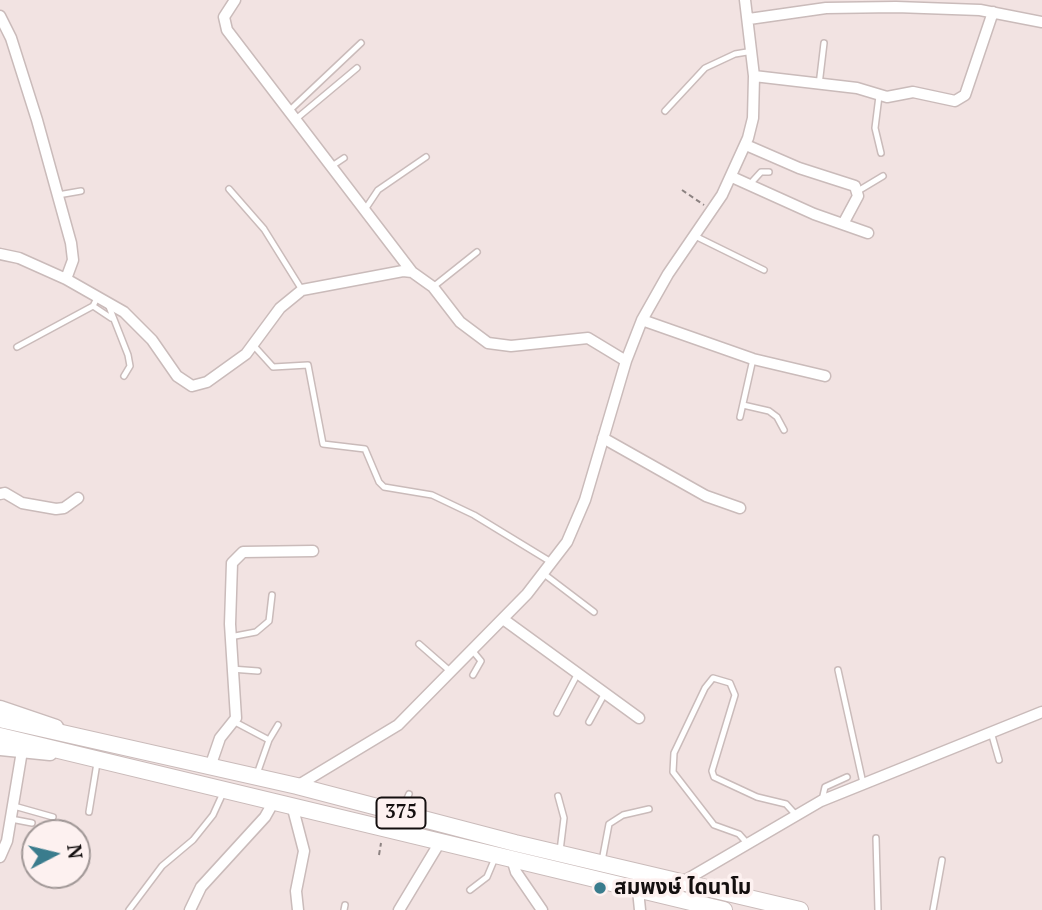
<!DOCTYPE html>
<html>
<head>
<meta charset="utf-8">
<style>
  body { margin:0 }
  #map { position:relative; width:1042px; height:910px; overflow:hidden; background:#f2e3e2; font-family:"PT Serif",serif }
  canvas { display:block }
  .north { position:absolute; left:21px; top:819px; width:70px; height:70px; box-sizing:border-box; background:#fdf1f0; border:2px solid #a09796; border-radius:50%; rotate:83deg; font-size:19px; font-weight:700; line-height:28px; text-align:center; color:#140f0f }
  .north::after { content:''; display:block; margin:auto; width:24px; height:32px; background:#3a7c8d; clip-path:polygon(50% 0,100% 100%,50% 72%,0 100%) }
</style>
</head>
<body>
<div id="map">
<canvas width="1042" height="910"></canvas>
<div class="north">N</div>
</div>
<script>
const ctx = document.querySelector('canvas').getContext('2d');
ctx.lineJoin = 'round';
function poly(rows) {
  const path = new Path2D();
  for (const r of rows) {
    path.moveTo(r[0], r[1]);
    for (let i = 2; i < r.length; i += 2) path.lineTo(r[i], r[i + 1]);
  }
  return path;
}
function strokePath(path, color, width, dash) {
  ctx.strokeStyle = color;
  ctx.lineWidth = width;
  ctx.lineCap = dash ? 'butt' : 'round';
  ctx.setLineDash(dash || []);
  ctx.stroke(path);
}
function label(font, color, halo, rows, align = 'center') {
  ctx.font = font + ' "PT Serif","Noto Sans Thai",serif';
  ctx.lineWidth = 7;
  ctx.setLineDash([]);
  ctx.textBaseline = 'middle';
  ctx.strokeStyle = halo;
  ctx.fillStyle = color;
  for (const [text, x, y, turn = 0] of rows) {
    ctx.save();
    ctx.translate(x, y);
    ctx.rotate((+turn || 0) * Math.PI / 180);
    ctx.textAlign = isNaN(turn) ? turn : align;
    if (halo) ctx.strokeText(text, 0, 0);
    ctx.fillText(text, 0, 0);
    ctx.restore();
  }
}
const path = poly([
  [682,190,704,205],
  [379,855,381,843]
]);
const lane = poly([
  [819,85,824,43],
  [879,96,875,128,881,153],
  [289,111,361,43],
  [665,111,705,68,735,54,753,51],
  [296,119,357,68],
  [332,166,344,158],
  [750,184,761,172,769,172],
  [229,189,264,229,302,290],
  [858,191,883,176],
  [58,195,81,191],
  [364,211,378,190,426,157],
  [695,236,764,270],
  [433,287,477,252],
  [108,304,128,355,130,366,124,376],
  [93,306,111,318],
  [254,346,273,367,308,365,323,444,365,449,379,482,384,487,432,495,474,515,551,562],
  [17,347,93,306,98,296],
  [743,405,769,411,777,417,784,430],
  [740,417,753,359],
  [544,574,594,612],
  [230,637,256,632,269,621,272,595],
  [419,644,451,672],
  [472,650,481,661,473,675],
  [231,669,258,671],
  [838,670,863,783],
  [557,713,578,673],
  [235,722,269,740,278,725],
  [589,722,605,693],
  [991,732,999,760],
  [257,774,269,740],
  [558,796,564,818,560,851],
  [822,800,825,787,847,777],
  [14,806,53,817],
  [402,810,409,794],
  [89,812,97,763],
  [11,819,32,823],
  [876,838,878,910],
  [747,843,739,834,714,825,673,772,674,753,705,688,713,678,730,683,735,695,712,771,714,777,757,797,786,804,796,815],
  [602,861,609,824,623,815,649,809],
  [470,890,487,877,495,858],
  [129,910,162,866,193,840,213,815,223,793],
  [344,910,345,905],
  [933,910,942,860]
]);
const street = poly([
  [235,0,224,17,227,30,412,272],
  [0,16,11,38,37,120,71,243,73,260,66,279],
  [749,19,826,8,896,7,980,10,1042,22],
  [754,76,857,88,887,97,913,92,955,101,965,95,993,12],
  [746,145,799,168,855,186,858,196,843,224],
  [732,177,814,214,868,233],
  [0,254,19,258,66,279,124,312,152,340,177,376,192,386,207,382,246,354,280,308,302,290,403,271,412,272,433,287,460,322,488,343,511,346,588,338,626,361],
  [642,320,753,359,825,376],
  [603,438,706,496,740,508],
  [0,494,5,493,22,503,56,509,64,508,78,498],
  [503,619,639,718],
  [210,767,220,738,236,718,230,624,232,563,243,552,313,551],
  [297,786,398,725,527,594,567,542,585,500,626,361,642,320,668,274,722,195,748,138,753,118,754,76,745,0],
  [292,805,304,851,296,891,298,910],
  [0,857,7,841,22,751],
  [512,859,516,872,542,910],
  [684,881,821,801,1042,712],
  [638,890,640,910],
  [190,910,201,887,265,817,274,801],
  [399,910,440,842]
]);
const secondary = poly([
  [0,708,56,727],
  [0,748,50,753]
]);
const primary = poly([
  [0,719,297,786,515,843,800,910],
  [0,736,724,910]
]);
const markers = [
  [600,888,7,"#3a7c8d"]
];
const shields = [
  [401,813,49]
];
const shieldNames = [
  ["375",401,813]
];
const poiNames = [
  ["สมพงษ์ ไดนาโม",614,888]
];
strokePath(lane, '#cabbba', 8);
strokePath(street, '#cabbba', 13);
strokePath(secondary, '#cabbba', 17);
strokePath(primary, '#cabbba', 18);
strokePath(path, '#8c8281', 2, [5, 3.5]);
strokePath(lane, '#fff', 5);
strokePath(street, '#fff', 10);
strokePath(secondary, '#fff', 14);
strokePath(primary, '#fff', 16);
for (const [x, y, r, color] of markers) {
  const dot = new Path2D();
  dot.arc(x, y, r, 0, 2 * Math.PI);
  ctx.fillStyle = color;
  ctx.fill(dot);
  strokePath(dot, '#fdf1f0', 2.5);
}
for (const [x, y, w] of shields) {
  const box = new Path2D();
  box.roundRect(x - w / 2, y - 15.5, w, 31, 5);
  ctx.fillStyle = '#fdf1f0';
  ctx.fill(box);
  strokePath(box, '#140f0f', 2);
}
label('bold 19px', '#140f0f', null, shieldNames);
label('bold 21px', '#140f0f', '#fdf1f0', poiNames, 'left');
</script>
</body>
</html>
